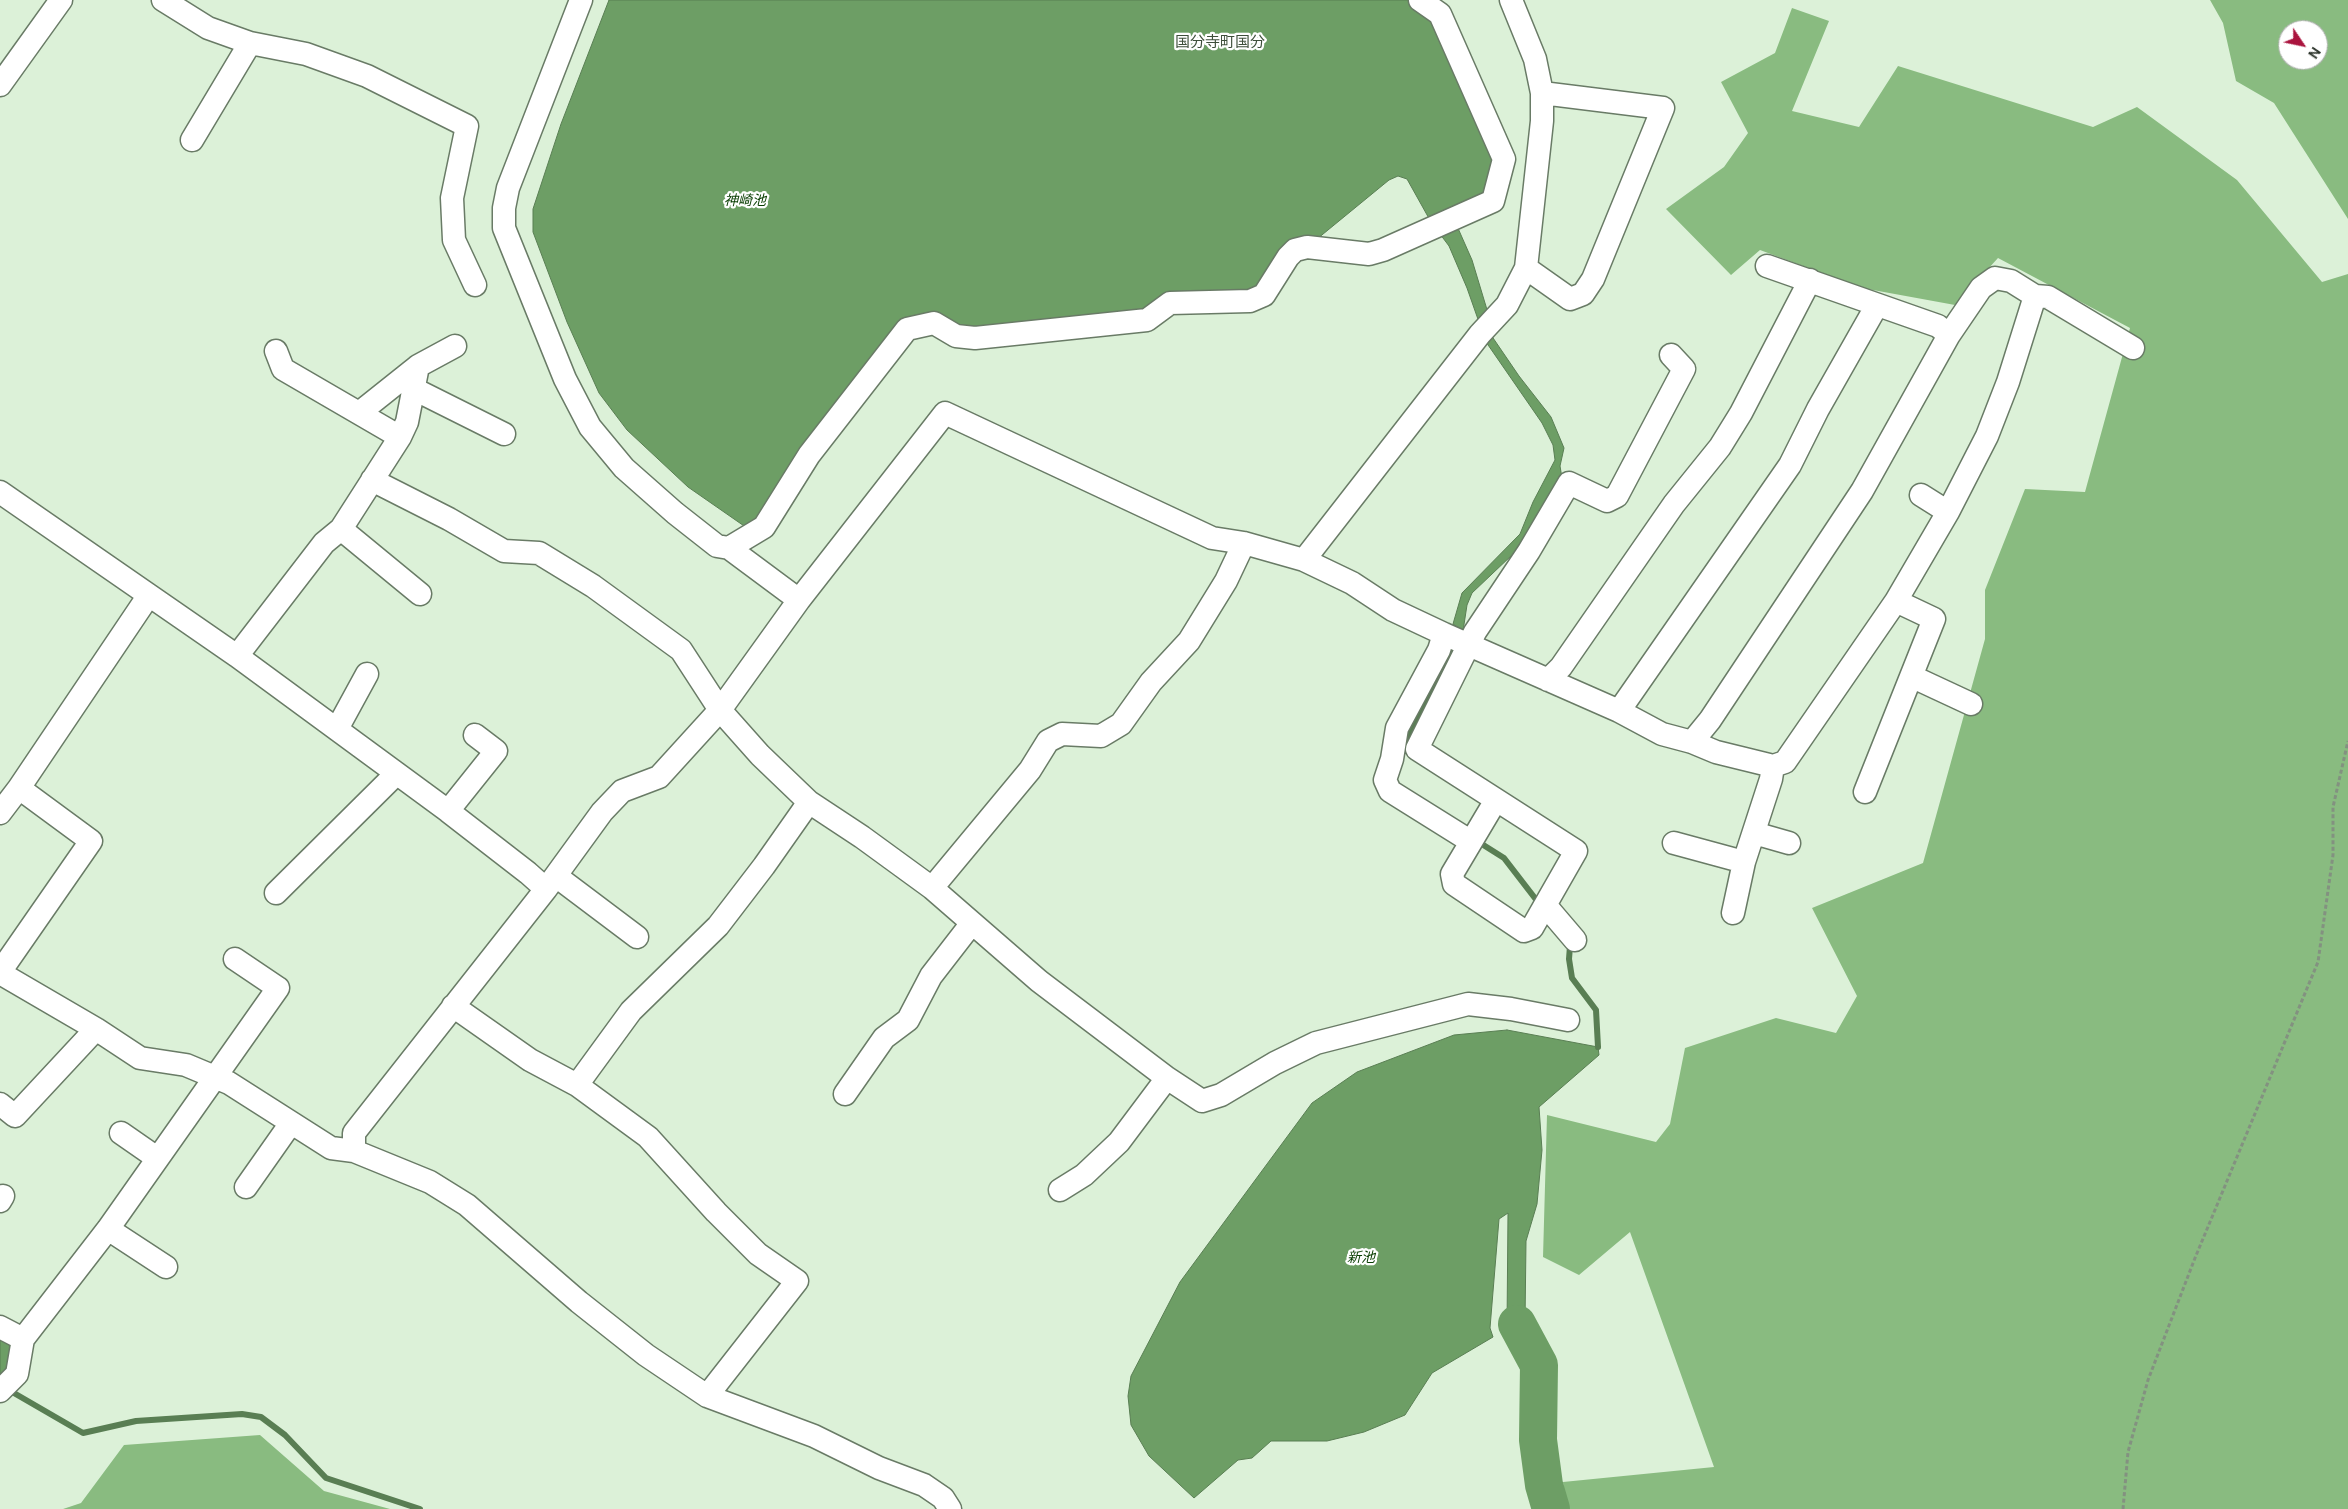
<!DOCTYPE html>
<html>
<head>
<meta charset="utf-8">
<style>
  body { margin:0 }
  #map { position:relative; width:2348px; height:1509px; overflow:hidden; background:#dcf1d8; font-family:"DM Sans",sans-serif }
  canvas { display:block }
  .north { position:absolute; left:2278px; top:20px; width:50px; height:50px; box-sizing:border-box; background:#fff; border:1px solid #aaadaa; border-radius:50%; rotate:124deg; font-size:14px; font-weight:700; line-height:20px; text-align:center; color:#2b332a }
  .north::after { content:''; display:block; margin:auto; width:18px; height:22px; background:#aa143e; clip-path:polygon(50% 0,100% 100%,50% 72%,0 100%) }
</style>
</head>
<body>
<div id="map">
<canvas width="2348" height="1509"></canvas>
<div class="north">N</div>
</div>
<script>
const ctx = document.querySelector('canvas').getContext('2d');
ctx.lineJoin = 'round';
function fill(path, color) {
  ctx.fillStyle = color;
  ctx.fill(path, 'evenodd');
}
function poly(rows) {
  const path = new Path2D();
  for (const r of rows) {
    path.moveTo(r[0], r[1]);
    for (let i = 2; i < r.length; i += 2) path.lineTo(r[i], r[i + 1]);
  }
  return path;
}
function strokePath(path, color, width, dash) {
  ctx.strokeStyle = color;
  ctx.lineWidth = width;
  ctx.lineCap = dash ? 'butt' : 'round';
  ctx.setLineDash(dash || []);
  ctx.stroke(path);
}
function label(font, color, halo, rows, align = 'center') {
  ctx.font = font + ' "DM Sans","Noto Sans JP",sans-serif';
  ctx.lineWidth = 4.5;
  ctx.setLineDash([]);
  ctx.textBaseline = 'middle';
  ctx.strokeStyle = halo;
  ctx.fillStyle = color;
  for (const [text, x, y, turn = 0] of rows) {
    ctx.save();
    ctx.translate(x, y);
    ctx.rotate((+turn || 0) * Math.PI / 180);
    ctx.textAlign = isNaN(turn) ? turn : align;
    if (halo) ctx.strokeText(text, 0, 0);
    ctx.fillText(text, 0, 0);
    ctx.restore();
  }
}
const forest = poly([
  [2210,0,2348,0,2348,219,2274,103,2236,81,2223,23],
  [2288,30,2318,30,2318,60,2288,60],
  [1792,8,1829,21,1792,111,1859,127,1898,66,2093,127,2137,107,2237,180,2322,282,2348,274,2348,1509,1566,1509,1563,1482,1714,1467,1630,1232,1579,1275,1543,1257,1547,1115,1656,1142,1670,1124,1685,1048,1776,1018,1836,1033,1857,996,1812,908,1923,863,1985,639,1985,590,2025,489,2085,492,2130,328,1998,258,1955,305,1862,288,1760,250,1731,275,1666,209,1724,167,1748,133,1721,82,1775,53],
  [260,1435,324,1491,390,1509,63,1509,81,1503,124,1445]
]);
const water = poly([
  [609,0,1408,0,1429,16,1498,154,1495,184,1457,226,1472,260,1488,313,1491,335,1519,376,1551,417,1564,448,1560,466,1562,478,1532,536,1472,593,1467,605,1463,631,1453,624,1462,593,1520,534,1533,502,1555,460,1553,445,1542,423,1486,342,1467,288,1449,246,1431,222,1407,179,1398,176,1389,180,1317,239,1261,289,1148,314,975,332,924,315,767,512,747,528,688,487,627,430,599,393,567,322,533,232,533,209,561,124,609,0],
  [1507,1030,1598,1047,1599,1055,1539,1107,1542,1150,1537,1204,1526,1241,1525,1322,1507,1327,1508,1213,1499,1219,1490,1328,1493,1337,1432,1373,1405,1415,1364,1432,1327,1441,1271,1441,1252,1458,1238,1460,1194,1498,1149,1456,1131,1425,1128,1396,1131,1376,1180,1282,1312,1103,1357,1072,1454,1035,1507,1030],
  [0,1339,10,1346,13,1364,0,1381,0,1339]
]);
const stream = poly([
  [1403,748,1439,673],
  [1477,841,1504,858,1541,906],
  [1567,942,1570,946,1569,959,1572,978,1596,1010,1598,1047],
  [7,1389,83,1433,136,1421,242,1414,261,1417,285,1435,326,1478,420,1509]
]);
const river = poly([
  [1517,1324,1539,1365,1538,1440,1544,1485,1551,1509]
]);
const path = poly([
  [2123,1509,2128,1452,2148,1380,2195,1258,2318,962,2333,855,2333,807,2348,741]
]);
const minor = poly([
  [163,0,208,28,250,43,192,140],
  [581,0,508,188,504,208,504,228,565,379,590,427,624,468,675,513,717,546,729,548,799,600],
  [250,43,306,54,367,76,467,126,452,198,454,240,475,285],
  [0,85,61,0],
  [1767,266,1938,326,1949,335],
  [1526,268,1570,299,1583,294,1593,279,1663,108,1542,93],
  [276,351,283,369,400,437],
  [414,389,504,434],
  [359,413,418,366],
  [372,480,449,519,504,551,539,553,593,586,681,650,720,710,760,755,809,802,862,837,932,888,1039,981,1167,1078,1202,1101,1221,1095,1275,1063,1316,1043,1468,1004,1511,1009,1568,1020],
  [0,492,237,656,448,811,528,873,546,889,354,1133,354,1151,430,1182,467,1205,579,1302,646,1355,707,1396,814,1436,879,1468,924,1485,943,1498,950,1509],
  [1921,495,1948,512],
  [341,529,420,594],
  [729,548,764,527,809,455,907,329,934,323,956,336,975,338,1147,320,1170,303,1250,301,1264,295,1288,257,1295,250,1307,247,1369,254,1383,250,1493,201,1504,159,1440,14,1420,0],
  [1304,560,1352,583,1393,610,1444,634,1619,711,1662,734,1692,742,1716,752,1773,766,1785,762,1896,601,1948,512,1987,436,2008,382,2035,296],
  [1444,634,1439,650,1397,728,1392,759,1385,780,1390,791,1470,841],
  [237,656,324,543,341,529,400,437,407,422,418,366,455,346],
  [1913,677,1971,704],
  [1548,680,1561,667,1674,504,1720,447,1741,413,1810,280],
  [1619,711,1790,465,1818,409,1877,305],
  [337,729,367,674],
  [1692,742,1710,720,1862,491,1949,335,1981,288,1995,278,2011,281,2035,296,2048,297,2133,348],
  [1865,792,1934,619,1896,601],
  [1496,800,1452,874,1454,884,1524,931,1532,928,1576,851,1417,749,1475,632,1529,551,1569,483,1607,501,1617,496,1684,369,1671,355],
  [448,811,496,751,475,735],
  [0,813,19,788],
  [1754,833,1789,843],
  [1674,843,1744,862],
  [556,876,637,937],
  [932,888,1030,770,1048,741,1062,734,1101,736,1121,724,1151,682,1189,641,1226,581,1244,543],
  [546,889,602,812,622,791,659,777,720,710,799,600,945,413,1212,538,1244,543,1304,560,1480,334,1507,305,1526,268,1542,121,1542,93,1535,59,1511,0],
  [276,893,396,774],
  [1546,906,1575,940],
  [1733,913,1744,862,1771,779,1773,766],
  [0,972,91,841,19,788,149,595],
  [0,973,96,1029,140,1058,186,1065,229,1083,331,1148,354,1151],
  [453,1006,530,1060,577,1085,648,1137,716,1212,758,1254,797,1281,707,1396],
  [577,1085,631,1011,718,926,764,866,809,802],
  [845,1094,884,1038,908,1020,931,976,972,923],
  [0,1104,15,1116,96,1029],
  [121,1133,157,1158],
  [246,1187,291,1123],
  [1060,1190,1084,1175,1119,1142,1167,1078],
  [0,1201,3,1196],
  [108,1229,166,1267],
  [0,1327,23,1339,17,1374,0,1391],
  [23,1339,108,1229,278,988,235,959]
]);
const waterNames = [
  ["神崎池",745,201],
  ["新池",1361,1258]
];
const quarterNames = [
  ["国分寺町国分",1220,43]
];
fill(forest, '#89bb80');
fill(water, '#6d9e65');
strokePath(water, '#597e53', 1);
strokePath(stream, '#597e53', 6);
strokePath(river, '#6d9e65', 38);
strokePath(minor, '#697b66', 25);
strokePath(path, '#839180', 3, [4, 2.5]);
strokePath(minor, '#fff', 22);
label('italic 14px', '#083d01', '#fff', waterNames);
label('15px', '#3e4f3b', '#fff', quarterNames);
</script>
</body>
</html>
